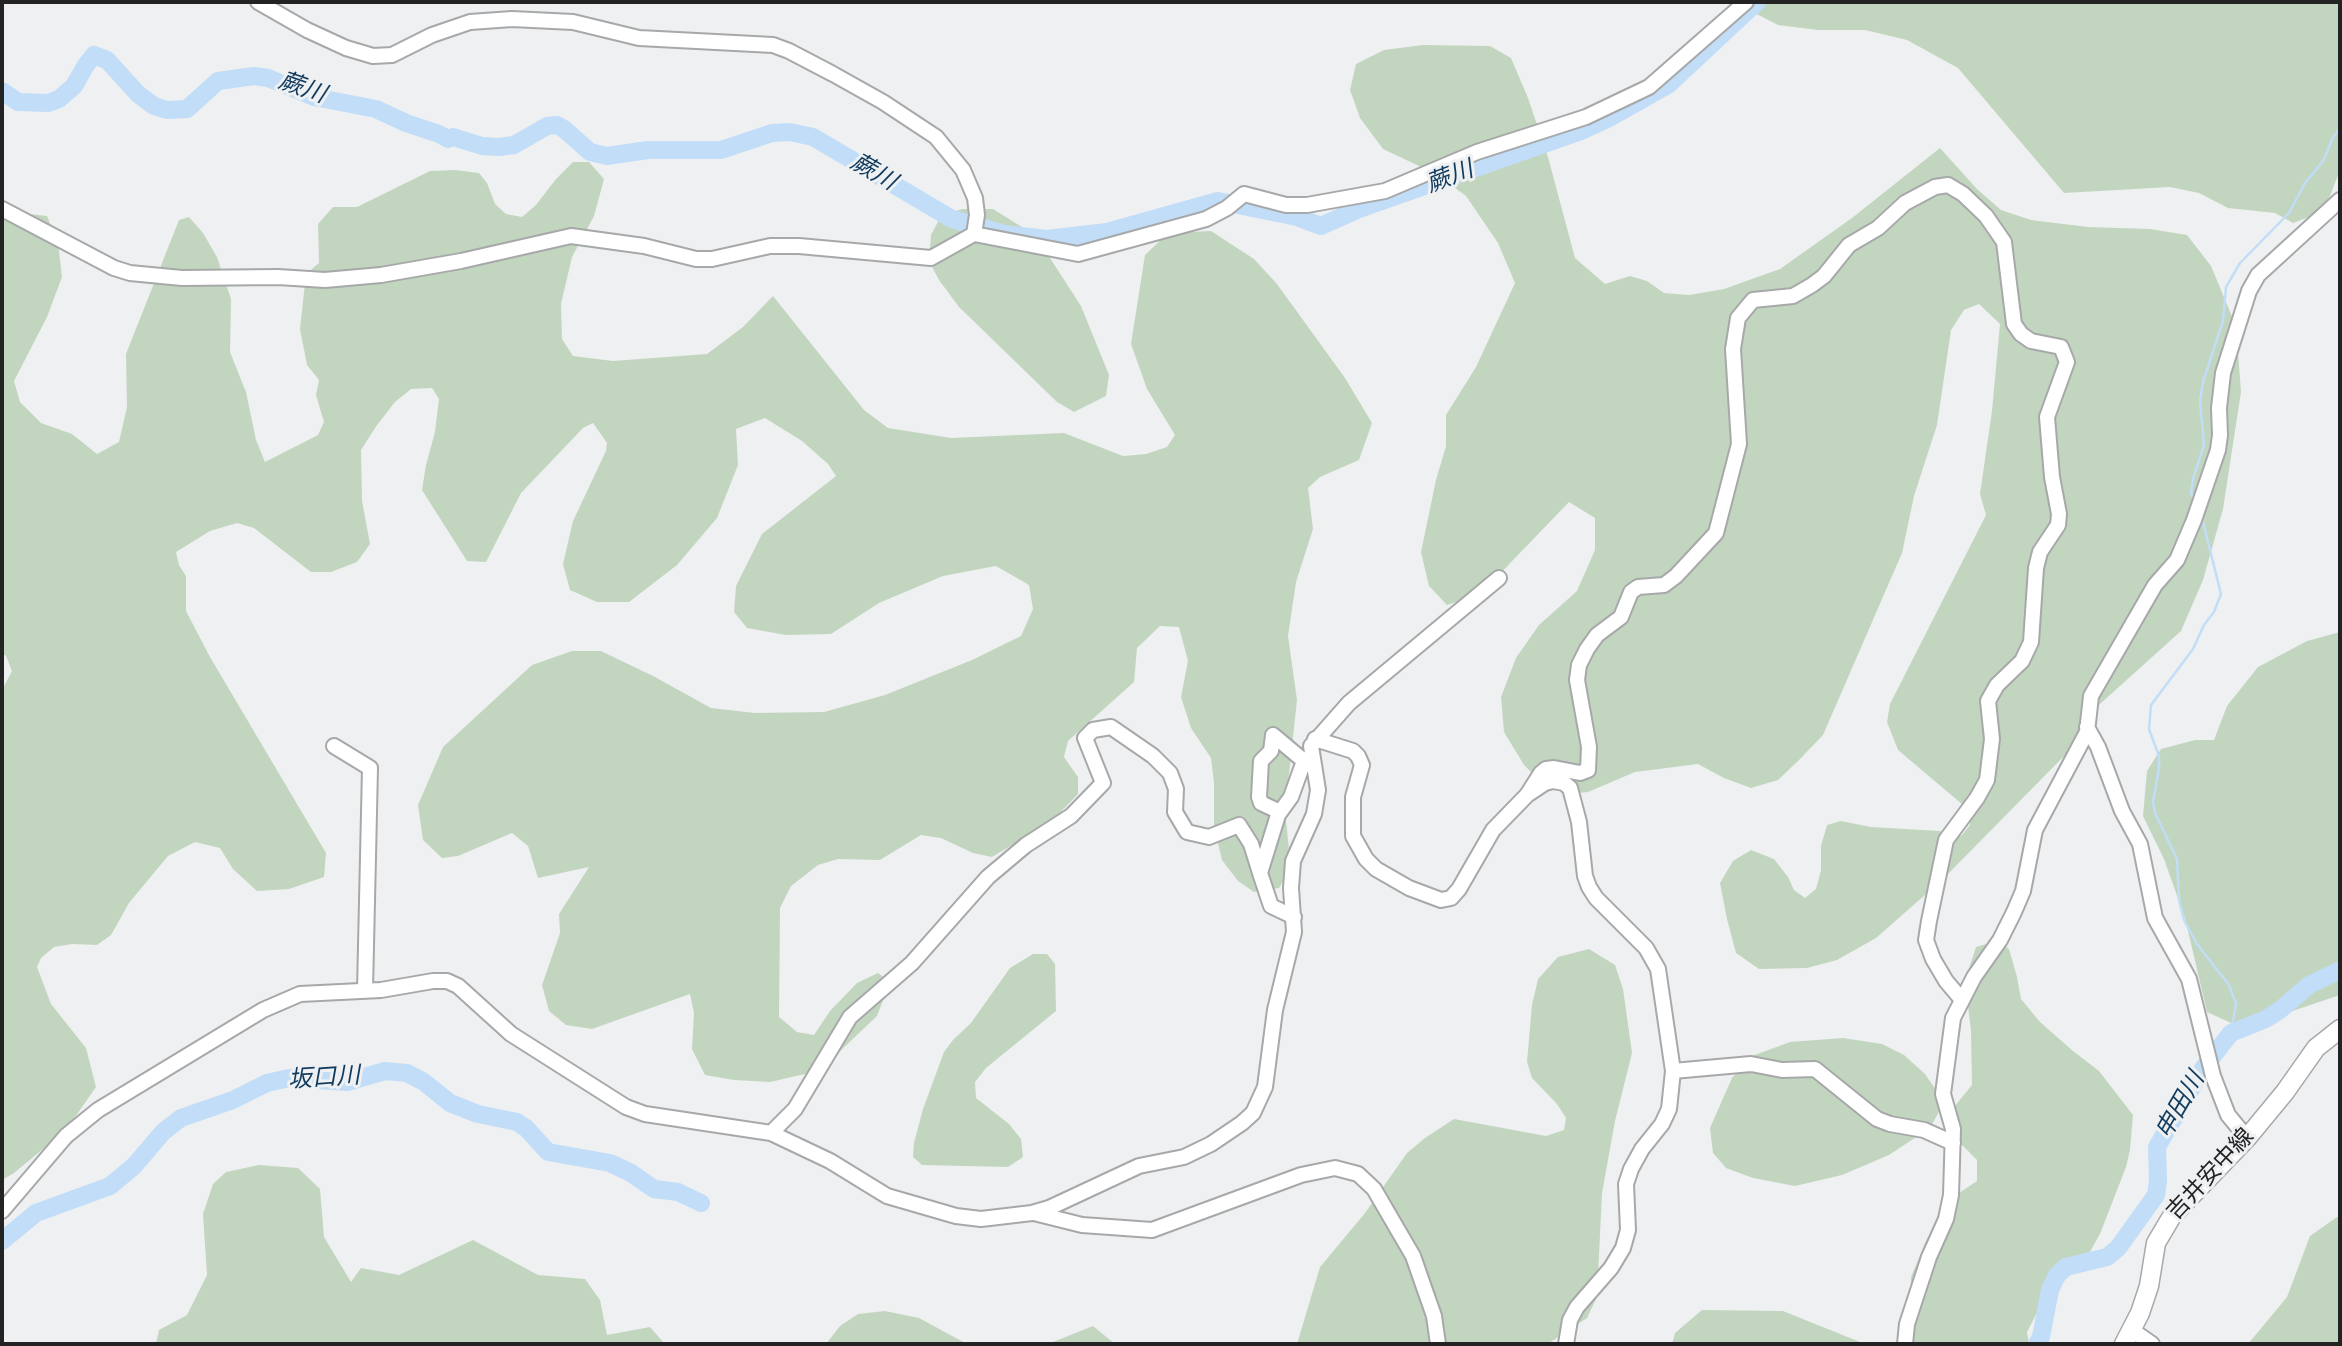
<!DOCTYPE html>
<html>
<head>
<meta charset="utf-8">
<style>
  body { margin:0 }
  #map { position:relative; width:2342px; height:1346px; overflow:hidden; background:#eff0f2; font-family:"Roboto Condensed",sans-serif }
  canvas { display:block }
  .frame { position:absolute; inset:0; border:4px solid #232324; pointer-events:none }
</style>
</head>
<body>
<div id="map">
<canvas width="2342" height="1346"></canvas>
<div class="frame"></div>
</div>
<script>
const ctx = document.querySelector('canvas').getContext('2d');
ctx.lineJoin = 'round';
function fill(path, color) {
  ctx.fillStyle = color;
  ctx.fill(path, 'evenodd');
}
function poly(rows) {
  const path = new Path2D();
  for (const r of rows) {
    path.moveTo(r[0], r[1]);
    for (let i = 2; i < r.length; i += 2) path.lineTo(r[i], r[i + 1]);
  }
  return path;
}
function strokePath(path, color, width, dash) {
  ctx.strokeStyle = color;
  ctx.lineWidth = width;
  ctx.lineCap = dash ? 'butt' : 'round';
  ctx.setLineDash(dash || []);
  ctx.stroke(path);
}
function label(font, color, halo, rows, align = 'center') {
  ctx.font = font + ' "Roboto Condensed","Noto Sans JP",sans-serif';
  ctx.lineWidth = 6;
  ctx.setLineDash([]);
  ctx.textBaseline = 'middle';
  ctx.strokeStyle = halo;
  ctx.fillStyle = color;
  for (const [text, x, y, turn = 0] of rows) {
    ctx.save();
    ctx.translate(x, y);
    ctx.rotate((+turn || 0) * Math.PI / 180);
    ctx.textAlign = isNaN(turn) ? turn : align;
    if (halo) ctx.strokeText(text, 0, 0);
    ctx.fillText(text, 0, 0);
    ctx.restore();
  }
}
const green = poly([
  [1743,2,2340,2,2340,170,2330,196,2317,214,2293,223,2275,213,2228,208,2199,193,2170,187,2064,193,1958,68,1907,40,1865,30,1818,30,1778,25,1745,8],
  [1423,45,1490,46,1511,58,1528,98,1548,157,1575,258,1605,284,1630,276,1647,281,1664,293,1689,295,1724,289,1780,269,1852,218,1940,148,1977,189,2001,210,2031,220,2088,227,2150,229,2187,235,2211,266,2236,326,2241,392,2223,509,2203,580,2181,631,2090,713,2074,746,1942,880,1876,938,1837,960,1807,968,1759,969,1736,953,1727,919,1720,883,1733,861,1751,850,1774,859,1788,877,1794,890,1805,898,1816,889,1821,870,1821,846,1827,825,1841,821,1871,827,1940,831,1961,836,1970,825,1969,810,1898,750,1887,722,1890,704,1986,515,1980,494,1992,411,2000,324,1979,304,1964,310,1951,330,1937,425,1914,496,1902,553,1823,735,1799,760,1778,780,1751,788,1724,778,1698,764,1635,772,1588,792,1569,794,1544,785,1524,765,1504,732,1501,697,1516,658,1539,625,1577,591,1595,550,1595,518,1569,502,1492,582,1465,599,1447,605,1429,586,1421,552,1436,480,1446,446,1446,415,1476,367,1515,283,1498,243,1466,196,1436,174,1383,149,1360,118,1350,90,1356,64,1384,50],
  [573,162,589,162,604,179,594,216,572,257,561,304,562,339,573,356,613,361,707,354,743,327,773,296,864,410,888,428,951,438,1064,433,1123,456,1146,454,1167,447,1175,435,1147,389,1131,344,1145,255,1168,233,1211,231,1254,259,1277,284,1345,378,1372,423,1359,460,1320,477,1308,488,1313,529,1296,582,1288,636,1297,700,1285,811,1291,868,1279,888,1254,892,1238,881,1222,860,1214,827,1214,783,1211,758,1191,728,1181,697,1188,661,1179,627,1160,626,1137,648,1134,682,1068,741,1064,757,1078,777,1078,794,1052,821,992,857,973,853,941,838,921,835,880,860,838,859,818,865,791,886,780,908,779,1017,797,1032,814,1035,830,1011,857,983,878,973,890,982,877,1016,836,1055,805,1074,770,1082,734,1080,705,1075,692,1049,694,1013,690,994,592,1029,566,1025,549,1011,542,985,560,933,559,914,589,867,538,878,528,846,512,833,458,856,442,858,423,840,418,805,443,747,532,665,572,651,601,651,655,677,711,708,755,713,824,712,885,695,972,660,1021,636,1033,609,1029,585,996,566,943,576,879,603,831,634,786,635,747,628,734,612,736,586,762,534,836,476,828,464,802,441,765,418,736,429,738,465,717,518,677,565,629,602,597,602,570,590,563,564,573,521,606,451,607,443,593,423,583,428,521,493,486,562,467,561,422,490,426,465,435,432,439,399,432,388,411,389,395,402,377,425,361,450,362,501,370,544,357,562,331,572,311,572,254,528,237,523,210,531,176,552,179,565,186,576,186,611,210,657,326,853,324,877,289,889,257,891,233,869,220,848,195,842,168,856,129,903,111,935,97,945,72,944,54,947,41,958,37,967,51,1004,86,1048,96,1087,66,1130,14,1173,2,1180,2,690,12,671,6,656,2,653,2,211,47,216,58,243,62,277,47,317,14,381,20,402,41,423,72,434,97,454,119,442,127,407,126,354,179,220,189,217,203,233,217,257,231,299,230,352,246,392,256,440,265,462,318,435,324,422,316,395,319,380,307,365,300,329,306,274,319,263,318,224,333,207,357,207,430,171,455,170,479,173,487,183,495,204,506,214,522,217,536,205,556,179],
  [962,209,993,209,1022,227,1050,258,1081,306,1109,375,1106,396,1074,412,1057,402,959,307,939,280,929,261,931,235,941,216],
  [2340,632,2340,997,2337,996,2242,1028,2207,1012,2185,918,2164,859,2143,816,2147,771,2161,749,2195,740,2214,740,2227,706,2258,667,2307,641],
  [1997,941,2009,949,2017,977,2021,999,2040,1022,2073,1051,2099,1071,2133,1115,2130,1150,2126,1167,2100,1234,2085,1261,2043,1301,2027,1332,2029,1344,1910,1344,1911,1277,1927,1239,1956,1195,1977,1181,1977,1160,1955,1138,1954,1107,1972,1085,1971,1031,1965,981,1976,947],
  [1589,949,1615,965,1623,989,1632,1053,1615,1121,1602,1193,1597,1297,1587,1318,1549,1343,1539,1344,1297,1344,1320,1267,1365,1213,1407,1153,1425,1138,1454,1119,1546,1136,1564,1130,1566,1118,1557,1104,1532,1078,1527,1062,1532,1005,1538,979,1558,957],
  [1033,954,1047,954,1055,964,1056,1011,986,1068,975,1082,976,1098,1009,1124,1021,1139,1023,1157,1008,1167,922,1165,913,1157,914,1143,923,1109,944,1052,953,1040,971,1023,1010,968],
  [1843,1038,1882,1044,1904,1055,1925,1074,1938,1093,1941,1108,1930,1128,1889,1155,1842,1175,1795,1186,1753,1178,1726,1168,1713,1153,1710,1128,1732,1078,1752,1056,1790,1042],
  [259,1165,298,1168,320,1189,324,1237,351,1282,361,1268,399,1275,473,1240,538,1275,585,1279,600,1300,607,1335,650,1327,665,1344,156,1344,159,1330,187,1315,207,1275,203,1214,213,1184,226,1172],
  [2337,1217,2340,1217,2340,1344,2248,1344,2287,1297,2310,1236],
  [1702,1310,1783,1311,1865,1344,1672,1344,1675,1333],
  [885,1311,919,1318,967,1344,826,1344,840,1326,858,1314],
  [1093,1326,1115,1344,1048,1344]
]);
const stream = poly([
  [2195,502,2191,493,2193,479,2204,445,2200,401,2203,382,2223,321,2226,287,2240,263,2289,213,2305,183,2324,160,2332,139,2340,128],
  [2202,518,2221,594,2214,612,2204,625,2193,649,2151,705,2149,729,2159,756,2159,768,2153,802,2155,813,2177,859,2179,900,2184,920,2197,944,2229,985,2236,1004,2231,1033]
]);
const river = poly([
  [2,91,18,102,48,103,59,99,74,86,86,65,94,55,107,60,138,94,154,106,167,110,187,109,218,81,254,76,268,78,314,97,376,109,406,123,439,134,448,139,453,137,482,146,499,147,514,145,547,126,557,125,564,129,590,152,607,156,648,150,721,150,772,133,790,132,813,137,952,219,1004,234,1047,239,1107,232,1218,201,1297,217,1321,226,1359,209,1581,131,1611,117,1668,85,1757,2],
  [2,1241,36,1213,110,1186,134,1166,163,1132,181,1118,233,1100,267,1083,289,1078,347,1082,385,1071,407,1073,424,1082,450,1103,478,1114,517,1122,526,1128,548,1152,610,1163,631,1173,654,1189,678,1192,701,1203],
  [2037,1344,2041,1337,2050,1290,2057,1275,2066,1267,2107,1257,2118,1248,2156,1195,2158,1181,2157,1147,2204,1067,2231,1033,2266,1019,2280,1010,2309,985,2340,970]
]);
const minor = poly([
  [258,2,307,30,346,48,373,56,392,55,432,35,470,22,512,19,573,22,639,38,773,45,789,51,833,74,883,102,936,137,963,170,975,198,977,215,974,234],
  [2,209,114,268,130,273,182,278,278,277,325,280,381,275,461,261,571,236,644,246,696,259,712,259,770,246,799,246,931,258,974,234,1078,254,1206,219,1227,208,1244,194,1286,205,1307,205,1385,191,1477,152,1586,117,1649,87,1746,2],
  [2087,727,2098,747,2122,811,2140,844,2155,918,2189,979,2213,1076,2228,1115,2247,1138],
  [1315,739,1353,751,1358,756,1362,765,1353,797,1353,836,1366,859,1376,869,1409,888,1441,900,1451,898,1459,889,1493,830,1527,795,1545,783,1553,781,1564,783,1570,788,1579,822,1585,876,1589,887,1596,898,1646,948,1658,969,1673,1071,1669,1109,1662,1124,1642,1149,1631,1169,1626,1184,1628,1230,1623,1248,1611,1268,1577,1307,1570,1320,1566,1344],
  [334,746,370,768,365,990],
  [1527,795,1541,773,1546,769,1554,768,1580,773,1588,770,1589,747,1577,680,1579,665,1587,649,1597,635,1621,617,1631,592,1638,587,1664,585,1676,576,1716,533,1739,444,1733,349,1738,318,1753,300,1793,296,1812,285,1824,276,1849,245,1878,228,1905,203,1935,187,1948,185,1963,194,1986,216,2004,242,2014,324,2021,334,2031,341,2061,347,2067,362,2047,417,2052,477,2059,514,2058,525,2040,552,2036,568,2031,642,2022,661,1997,685,1988,701,1992,739,1987,780,1977,798,1946,840,1929,921,1926,940,1933,959,1946,981,1962,1000],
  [1280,812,1261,803,1259,797,1261,761,1271,751,1273,735,1304,761],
  [1260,873,1271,906,1294,917],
  [1673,1071,1751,1064,1782,1070,1815,1069,1877,1119,1890,1124,1924,1130,1953,1143],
  [771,1133,795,1109,850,1017,912,963,988,877,1026,845,1071,816,1103,783,1085,738,1093,730,1111,727,1153,756,1170,773,1176,789,1175,812,1187,832,1209,837,1239,825,1251,844,1260,873,1278,815,1291,797,1304,761,1312,756],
  [2,1211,66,1136,98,1110,263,1010,300,994,381,990,433,981,447,981,458,986,511,1034,626,1107,645,1114,771,1133,830,1161,887,1196,956,1216,981,1219,1032,1213,1049,1208,1139,1166,1184,1157,1211,1144,1242,1123,1253,1113,1265,1087,1275,1010,1294,932,1291,888,1293,861,1314,814,1318,790,1311,746,1349,703,1499,578],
  [1034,1213,1082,1225,1152,1230,1301,1175,1335,1168,1358,1174,1374,1189,1413,1256,1434,1316,1438,1344],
  [2132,1330,2152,1344],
  [1905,1344,1907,1324,1929,1257,1946,1219,1951,1195,1953,1129,1943,1094,1953,1018,1974,977,2000,940,2014,912,2023,891,2035,830,2087,732,2091,696,2155,585,2177,560,2194,520,2218,450,2220,435,2219,408,2223,373,2249,291,2258,275,2340,200]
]);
const major = poly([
  [2124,1344,2140,1313,2149,1286,2156,1243,2172,1216,2247,1138,2285,1092,2316,1048,2340,1029]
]);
const streetNames = [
  ["吉井安中線",2211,1175,-47]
];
const waterNames = [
  ["蕨川",302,89,19],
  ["蕨川",873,173,30],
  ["蕨川",1450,178,-21],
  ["坂口川",324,1079,-4],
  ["申田川",2181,1106,-60]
];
fill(green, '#c2d6bf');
strokePath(stream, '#c1ddf7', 2.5);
strokePath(river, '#c1ddf7', 18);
strokePath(minor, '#a7a8a9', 18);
strokePath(major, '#a7a8a9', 21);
strokePath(minor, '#fff', 14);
strokePath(major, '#fff', 18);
label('23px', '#232324', '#eff0f2', streetNames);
label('italic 24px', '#103b5e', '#eff0f2', waterNames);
</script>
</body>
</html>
